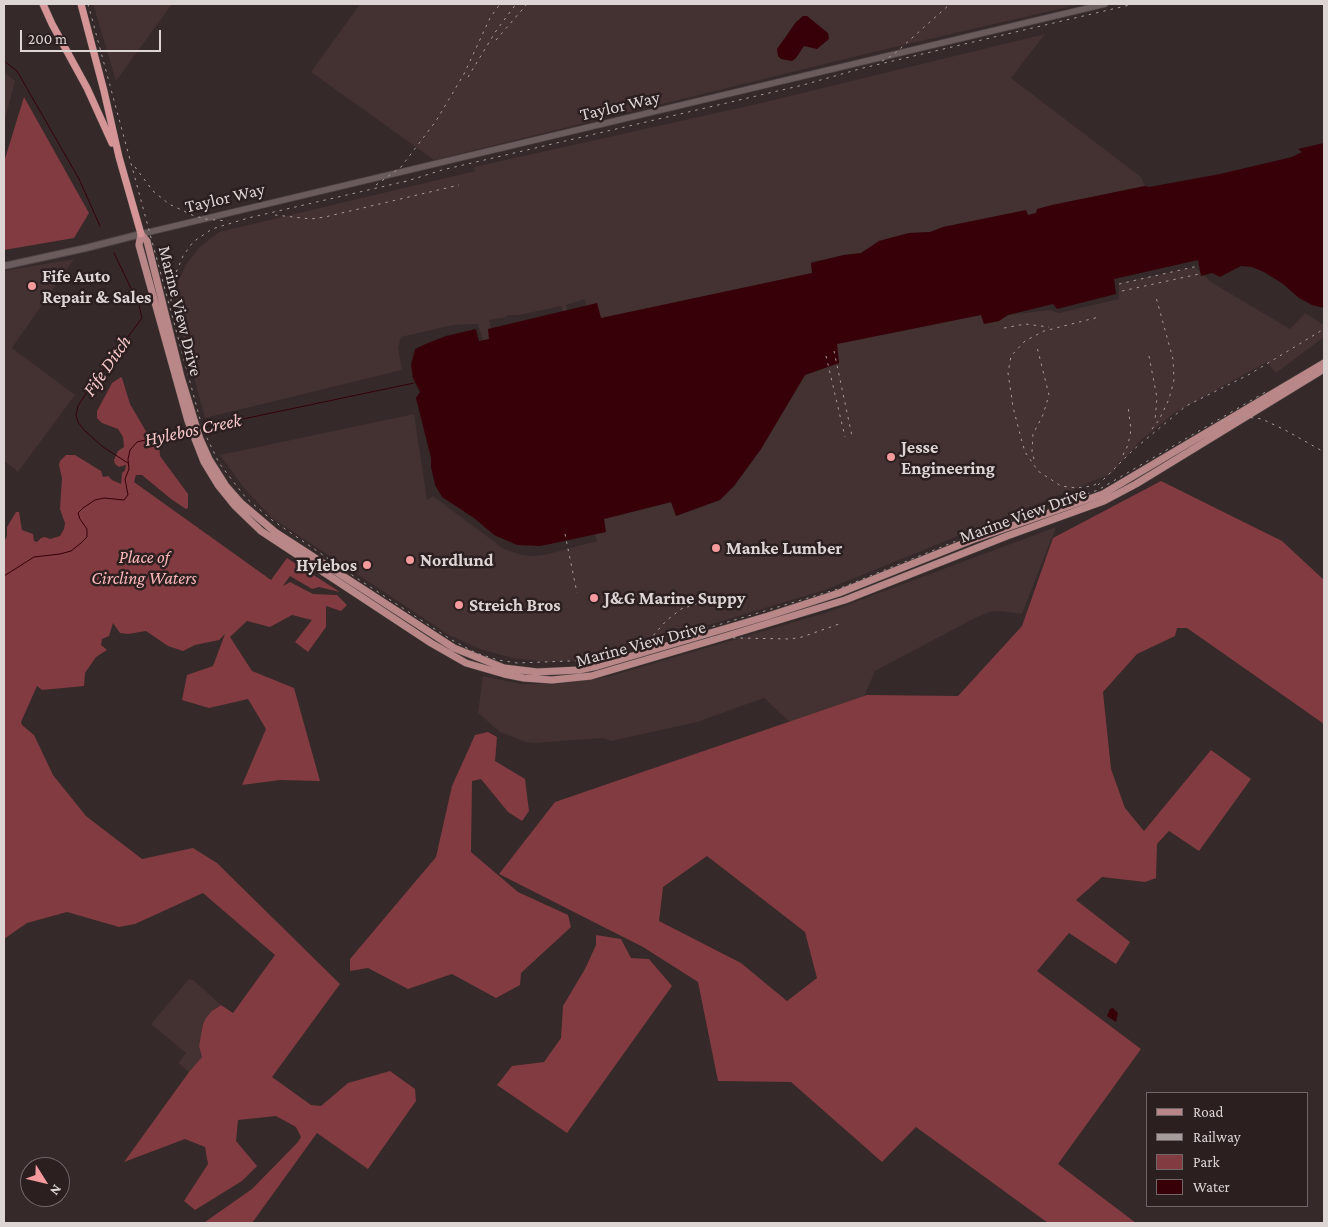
<!DOCTYPE html>
<html>
<head>
<meta charset="utf-8">
<style>
  body { margin:0 }
  #map { position:relative; width:1328px; height:1227px; overflow:hidden; background:#352929; font-family:"Crimson Pro",serif }
  canvas { display:block }
  .frame { position:absolute; inset:0; border:5px solid #ddd4d4; pointer-events:none }
  .legend { position:absolute; left:1146px; top:1092px; width:162px; height:115px; box-sizing:border-box; background:#2b1f20; border:1px solid #726768; margin:0; padding:6px 9px; list-style:none; font-size:15px; color:#ddd4d4 }
  .legend li { display:flex; align-items:center; gap:10px; height:25px }
  .legend b { width:25px; border:1px solid #726768 }
  .north { position:absolute; left:20px; top:1157px; width:50px; height:50px; box-sizing:border-box; background:#2b1f20; border:1px solid #726768; border-radius:50%; rotate:126deg; font-size:14px; font-weight:700; line-height:20px; text-align:center; color:#ddd4d4 }
  .north::after { content:''; display:block; margin:auto; width:18px; height:22px; background:#f59b9e; clip-path:polygon(50% 0,100% 100%,50% 72%,0 100%) }
  .scale { position:absolute; left:20px; top:30px; width:141px; height:22px; box-sizing:border-box; border:2px solid #ddd4d4; border-top:0; padding-left:6px; font-size:15px; line-height:18px; white-space:nowrap; color:#ddd4d4; -webkit-text-stroke:4px #2b1f20; paint-order:stroke }
</style>
</head>
<body>
<div id="map">
<canvas width="1328" height="1227"></canvas>
<div class="frame"></div>
<ul class="legend">
<li><b style="height:6px;background:#ba8788"></b>Road</li>
<li><b style="height:6px;background:#a69c9c"></b>Railway</li>
<li><b style="height:14px;background:#823b40"></b>Park</li>
<li><b style="height:14px;background:#370009"></b>Water</li>
</ul>
<div class="north">N</div>
<div class="scale">200 m</div>
</div>
<script>
const ctx = document.querySelector('canvas').getContext('2d');
ctx.lineJoin = 'round';
function fill(path, color) {
  ctx.fillStyle = color;
  ctx.fill(path, 'evenodd');
}
function poly(rows) {
  const path = new Path2D();
  for (const r of rows) {
    path.moveTo(r[0], r[1]);
    for (let i = 2; i < r.length; i += 2) path.lineTo(r[i], r[i + 1]);
  }
  return path;
}
function strokePath(path, color, width, dash) {
  ctx.strokeStyle = color;
  ctx.lineWidth = width;
  ctx.lineCap = dash ? 'butt' : 'round';
  ctx.setLineDash(dash || []);
  ctx.stroke(path);
}
function label(font, color, halo, rows, align = 'center') {
  ctx.font = font + ' "Crimson Pro",serif';
  ctx.lineWidth = 5;
  ctx.setLineDash([]);
  ctx.textBaseline = 'middle';
  ctx.strokeStyle = halo;
  ctx.fillStyle = color;
  for (const [text, x, y, turn = 0] of rows) {
    ctx.save();
    ctx.translate(x, y);
    ctx.rotate((+turn || 0) * Math.PI / 180);
    ctx.textAlign = isNaN(turn) ? turn : align;
    if (halo) ctx.strokeText(text, 0, 0);
    ctx.fillText(text, 0, 0);
    ctx.restore();
  }
}
const built = poly([
  [93,4,172,4,116,81],
  [360,4,1081,4,882,50,434,160,311,72],
  [1045,34,1011,78,1141,177,1145,186,1037,209,1036,213,1027,216,1026,211,943,227,930,232,909,233,879,241,861,253,844,255,811,262,813,273,600,319,597,304,586,306,585,299,566,305,568,315,565,316,561,306,519,315,507,315,507,317,489,320,494,340,484,343,478,324,453,325,401,337,398,348,402,370,205,418,176,311,176,292,179,279,187,263,200,247,219,232,475,171,474,167,761,103],
  [4,72,15,81,4,123],
  [74,259,12,348,75,395,18,472,4,461,4,271],
  [1195,267,1211,282,1290,329,1305,313,1324,325,1324,337,1276,373,1267,362,1176,412,1141,440,1111,474,825,590,619,652,581,660,547,662,512,658,480,649,449,635,272,518,244,488,220,455,414,414,427,500,433,496,504,549,522,555,535,556,548,554,597,541,595,534,605,531,604,519,672,502,676,516,720,500,734,486,761,449,805,375,839,363,837,344,981,315,984,324,999,321,1008,315,1050,310,1059,313,1119,299,1119,283],
  [1056,527,1022,614,999,611,989,612,975,618,875,671,862,702,796,728,764,698,697,722,611,741,603,738,533,743,526,742,500,732,478,713,483,676,521,684,536,684,565,683,607,677,825,613],
  [189,979,193,980,221,1005,217,1007,203,1024,199,1046,203,1057,189,1072,178,1063,186,1053,151,1024]
]);
const green = poly([
  [24,97,89,213,74,238,4,250,4,162],
  [121,377,122,378,130,404,147,433,159,445,160,456,188,494,188,508,186,509,171,499,142,475,136,475,134,482,271,580,287,558,340,592,319,587,312,589,290,576,283,586,290,582,313,594,337,595,347,605,341,611,326,606,326,627,308,652,295,642,312,620,292,615,270,627,247,621,230,637,252,671,294,688,320,781,280,780,242,785,266,729,248,699,209,708,182,700,187,675,213,666,225,634,219,640,195,645,183,651,168,646,146,631,128,634,120,633,113,623,109,636,102,639,101,645,107,650,96,657,85,673,84,686,42,690,37,686,21,722,22,725,34,735,53,775,86,816,142,859,193,848,217,863,340,984,272,1077,311,1105,321,1106,348,1083,390,1071,415,1089,416,1101,368,1169,317,1133,252,1223,207,1223,205,1222,252,1189,298,1142,301,1137,296,1127,276,1116,238,1120,236,1141,257,1166,242,1181,195,1210,184,1201,208,1164,205,1147,185,1139,124,1162,189,1072,202,1057,199,1046,203,1024,206,1018,212,1011,221,1005,233,1013,275,955,203,893,135,924,119,927,67,912,27,923,4,939,4,542,7,536,7,527,16,512,19,512,22,530,33,534,34,541,37,542,41,538,45,537,50,539,60,536,64,529,65,523,60,509,62,478,59,465,60,461,66,455,75,455,101,471,103,477,108,476,112,480,121,484,122,473,125,470,126,465,119,467,115,464,114,460,118,451,124,447,123,437,118,429,102,423,97,418,97,411,112,383],
  [1161,481,1282,541,1324,580,1324,724,1187,628,1177,628,1175,636,1137,654,1103,692,1111,769,1125,808,1144,831,1211,750,1251,779,1199,851,1169,831,1157,844,1156,878,1145,882,1102,877,1076,900,1130,942,1116,964,1069,933,1037,971,1141,1049,1058,1164,1136,1223,1048,1223,916,1127,882,1162,791,1082,718,1081,698,982,643,947,499,874,555,802,867,695,958,696,1022,626,1053,538],
  [707,856,805,932,817,978,787,1001,741,963,659,921,663,887],
  [488,732,497,737,495,761,525,779,529,811,522,821,508,812,481,779,472,781,471,852,518,892,568,915,571,927,521,973,520,985,496,998,452,974,408,989,368,968,350,971,350,959,436,857,452,786,475,735],
  [596,935,621,939,631,958,649,959,672,986,567,1133,497,1085,512,1066,544,1062,561,1038,563,1006,585,969,596,945]
]);
const water = poly([
  [803,16,807,16,828,33,829,39,817,49,804,46,796,58,792,61,781,59,778,56,777,49,796,22],
  [1324,143,1324,308,1312,305,1299,298,1283,284,1264,272,1252,267,1241,266,1220,277,1212,273,1201,276,1198,260,1114,279,1116,294,1057,309,1053,304,1008,315,999,321,984,324,981,315,837,344,839,363,805,375,761,449,734,486,720,500,676,516,671,502,604,519,606,532,555,543,540,546,517,545,494,535,474,518,442,497,435,485,431,467,431,458,416,398,420,392,413,378,411,365,415,349,428,343,446,336,476,329,479,341,489,339,488,329,597,303,601,318,812,273,811,263,844,255,861,253,879,241,909,233,930,232,943,227,1026,210,1028,215,1036,213,1037,209,1052,205,1145,186,1149,187,1220,174,1292,157,1302,152,1298,149],
  [1113,1008,1118,1013,1116,1022,1107,1016,1110,1009]
]);
const stream = poly([
  [4,61,17,71,79,179,100,226],
  [114,253,139,305,142,318,85,395,78,406,76,415,78,422,84,430,103,447,128,463],
  [200,428,414,383],
  [4,576,34,557,60,554,71,551,81,543,87,537,87,529,80,519,78,513,83,508,95,500,104,498,124,500,128,495,125,479,129,469,128,459,130,450,137,442,189,430]
]);
const tertiary = poly([
  [141,234,1105,4]
]);
const secondary = poly([
  [4,266,86,248,141,234]
]);
const primary = poly([
  [141,234,139,245,188,421,204,462,218,485,235,506,261,531,431,643,466,663,504,674,524,678,552,680,591,676,720,638,845,600,1007,536,1104,501,1136,484,1324,369],
  [141,234,147,241,181,377,200,439,209,459,226,486,241,503,275,532,454,648,504,668,537,672,579,670,598,666,768,616,839,593,972,540,1103,494,1324,363]
]);
const trunk = poly([
  [43,4,52,24,87,88,112,143],
  [81,4,104,91,119,157,141,234]
]);
const rail = poly([
  [88,4,200,419,207,438,219,463,246,498,272,520,355,577,450,639,476,653,498,660,517,663,596,660,631,651,838,589,986,529,1098,490,1269,390],
  [496,40,527,4],
  [882,61,893,55,950,4],
  [468,77,496,31,516,4],
  [135,167,153,191,169,204,192,215,205,219,228,221],
  [404,182,442,170,803,85,863,68,1134,4],
  [376,185,401,167,436,121,464,74,490,18,500,4],
  [275,215,311,219,325,217,459,185],
  [1119,284,1198,266],
  [1122,291,1199,274],
  [171,301,172,282,183,256,193,242,212,229,248,218,411,180],
  [1004,328,1025,324,1049,327],
  [834,351,852,436],
  [826,356,845,437],
  [1149,356,1157,398,1155,420],
  [1221,421,1246,417,1262,419,1287,431,1324,452],
  [1152,429,1159,420,1169,399,1174,380,1173,359,1156,297],
  [1123,455,1128,445,1131,430,1128,406],
  [1034,459,1032,452,1033,434,1043,415,1049,395,1037,347],
  [1096,484,1092,486,1076,488,1061,486,1038,471,1025,452,1021,438,1013,407,1008,373,1011,356,1025,341,1044,331,1099,317],
  [1098,485,1133,450,1186,406,1250,374,1324,329],
  [565,534,577,593],
  [688,637,790,639,802,637,839,624],
  [642,645,651,638,666,621,681,609,726,594]
]);
const markers = [
  [32,286,5,"#f59b9e"],
  [891,457,5,"#f59b9e"],
  [716,548,5,"#f59b9e"],
  [410,560,5,"#f59b9e"],
  [367,565,5,"#f59b9e"],
  [594,598,5,"#f59b9e"],
  [459,605,5,"#f59b9e"]
];
const streetNames = [
  ["Taylor Way",620,106,-13],
  ["Taylor Way",225,198,-13],
  ["Marine View Drive",180,311,76],
  ["Marine View Drive",1023,515,-20],
  ["Marine View Drive",641,644,-15]
];
const poiNames = [
  ["Fife Auto",42,276],
  ["Repair & Sales",42,297],
  ["Jesse",901,447],
  ["Engineering",901,468],
  ["Manke Lumber",726,548],
  ["Nordlund",420,560],
  ["Hylebos",357,565,"right"],
  ["J&G Marine Suppy",604,598],
  ["Streich Bros",469,605]
];
const parkNames = [
  ["Place of",144,557],
  ["Circling Waters",144,578]
];
const waterNames = [
  ["Fife Ditch",107,366,-55],
  ["Hylebos Creek",193,430,-12]
];
fill(built, '#443131');
fill(green, '#823b40');
fill(water, '#370009');
strokePath(stream, '#370009', 1);
strokePath(tertiary, '#4f4444', 7);
strokePath(secondary, '#4f4444', 8);
strokePath(primary, '#4f4444', 8);
strokePath(trunk, '#4f4444', 8);
strokePath(tertiary, '#6a5c5c', 5.5);
strokePath(secondary, '#6a5c5c', 6);
strokePath(primary, '#ba8788', 7);
strokePath(trunk, '#d59596', 7);
strokePath(rail, '#a69c9c', 1, [2.5, 5]);
for (const [x, y, r, color] of markers) {
  const dot = new Path2D();
  dot.arc(x, y, r, 0, 2 * Math.PI);
  ctx.fillStyle = color;
  ctx.fill(dot);
  strokePath(dot, '#2b1f20', 2);
}
label('18px', '#ddd4d4', '#2b1f20', streetNames);
label('bold 18px', '#ddd4d4', '#2b1f20', poiNames, 'left');
label('italic 18px', '#feb7b9', '#2b1f20', parkNames);
label('italic 19px', '#f7c7c8', '#2b1f20', waterNames);
</script>
</body>
</html>
